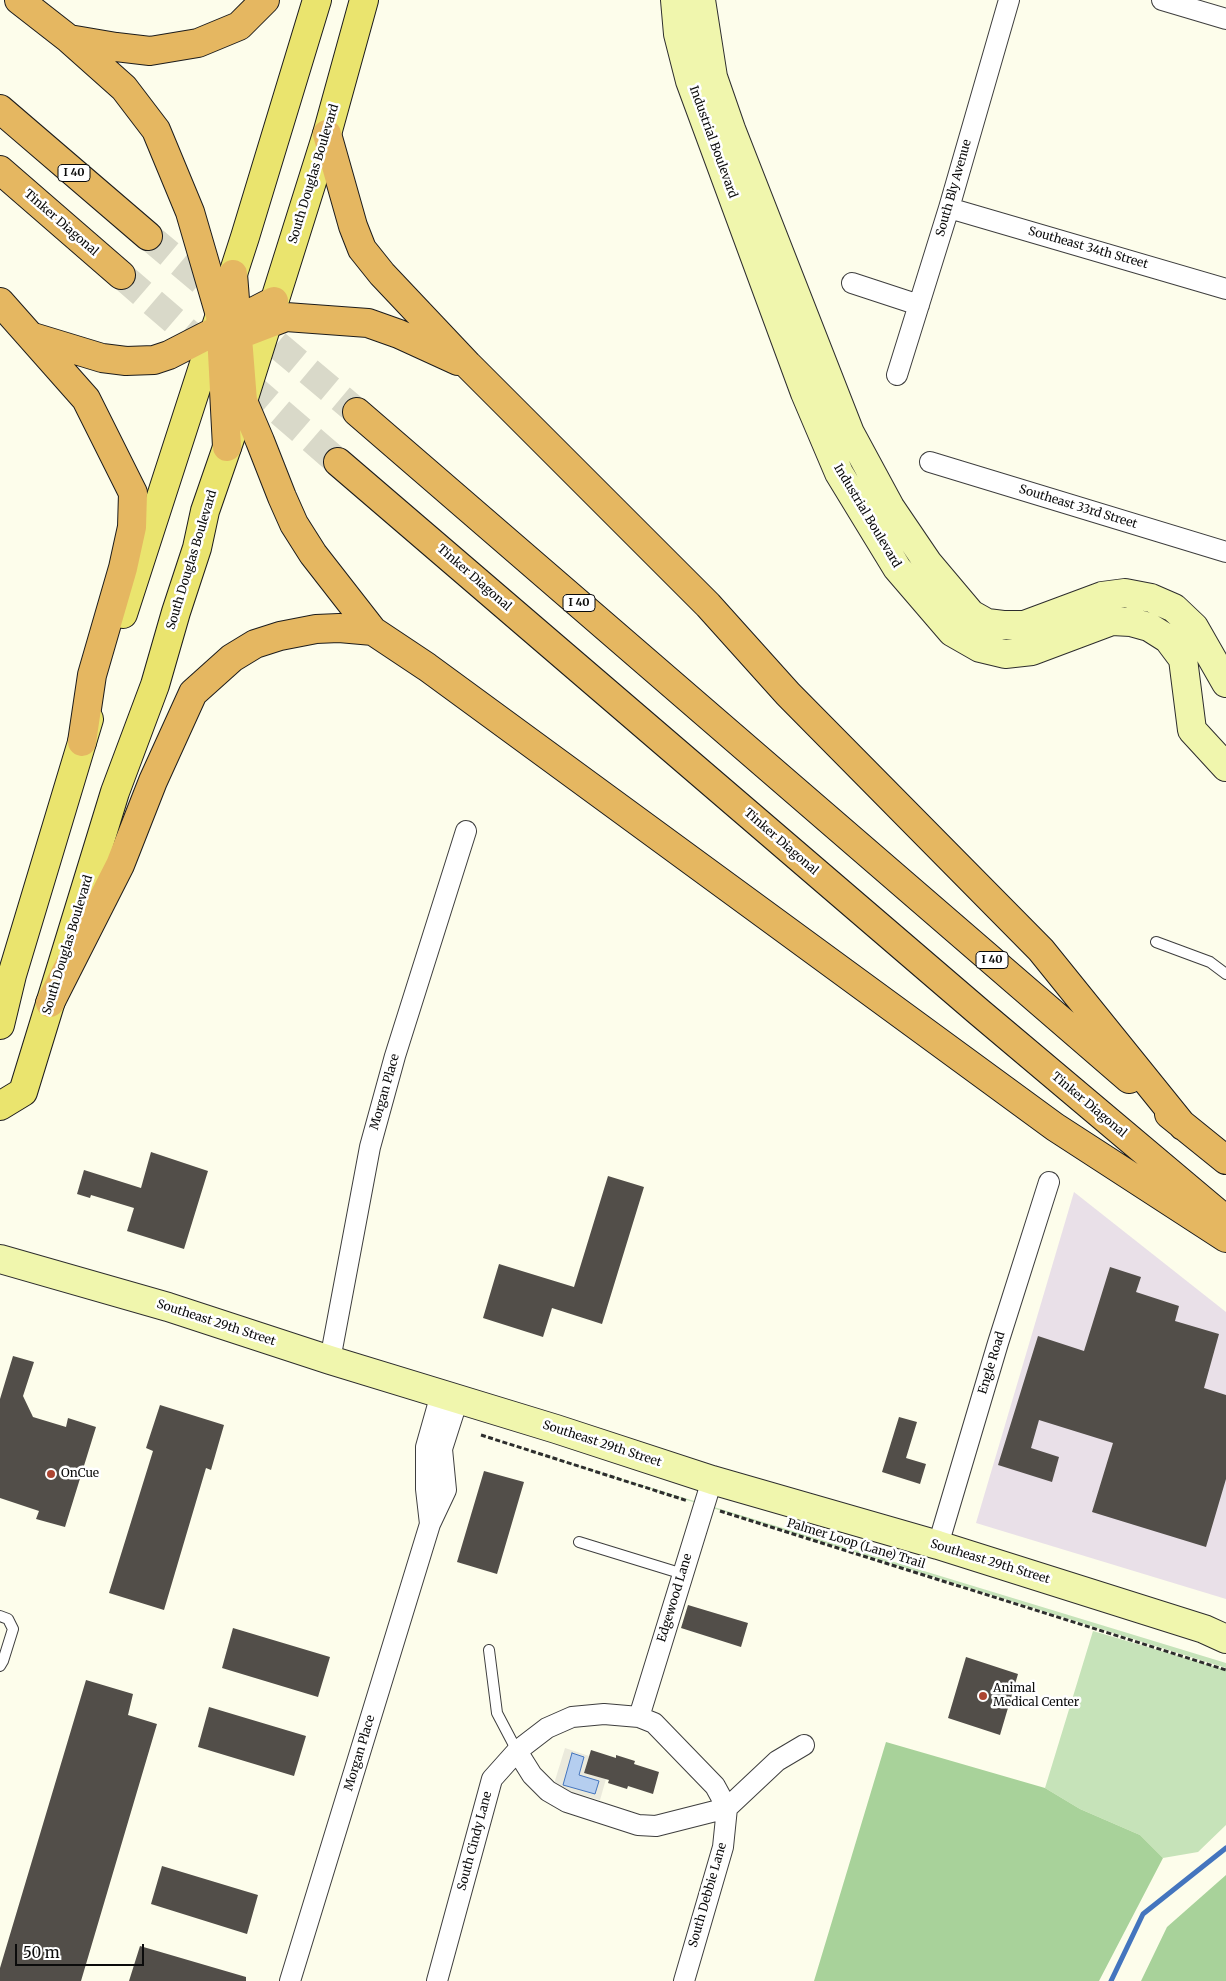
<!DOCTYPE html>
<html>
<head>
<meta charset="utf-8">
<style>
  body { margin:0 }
  #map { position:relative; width:1226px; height:1981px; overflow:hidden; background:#fdfdeb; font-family:Merriweather,serif }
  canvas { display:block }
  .scale { position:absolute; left:15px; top:1944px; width:129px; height:22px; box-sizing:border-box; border:2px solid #0b0b0b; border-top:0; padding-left:6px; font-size:15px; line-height:18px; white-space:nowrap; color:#0b0b0b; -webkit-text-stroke:4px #fff; paint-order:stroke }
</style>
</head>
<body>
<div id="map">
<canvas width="1226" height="1981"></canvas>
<div class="scale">50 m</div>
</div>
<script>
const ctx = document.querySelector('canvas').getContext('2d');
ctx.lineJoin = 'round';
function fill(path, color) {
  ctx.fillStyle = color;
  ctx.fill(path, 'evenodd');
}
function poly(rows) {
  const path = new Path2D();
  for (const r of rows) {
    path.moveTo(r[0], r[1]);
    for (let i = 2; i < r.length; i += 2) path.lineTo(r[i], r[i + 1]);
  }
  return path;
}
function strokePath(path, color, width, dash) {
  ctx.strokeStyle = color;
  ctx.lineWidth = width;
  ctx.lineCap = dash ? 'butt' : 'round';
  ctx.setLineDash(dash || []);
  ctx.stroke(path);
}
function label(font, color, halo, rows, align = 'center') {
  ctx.font = font + ' Merriweather,serif';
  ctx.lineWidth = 5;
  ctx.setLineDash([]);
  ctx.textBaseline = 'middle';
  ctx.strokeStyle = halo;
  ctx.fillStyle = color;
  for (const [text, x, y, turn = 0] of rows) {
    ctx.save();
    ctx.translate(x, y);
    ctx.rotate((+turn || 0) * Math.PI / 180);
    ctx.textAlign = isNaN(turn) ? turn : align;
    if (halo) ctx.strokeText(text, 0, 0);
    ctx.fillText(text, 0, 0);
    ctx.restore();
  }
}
const industrial = poly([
  [1074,1192,1226,1312,1226,1599,976,1523]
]);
const green = poly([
  [481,1436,1226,1663,1226,1668],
  [1093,1631,1226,1670,1226,1825,1198,1852,1163,1858,1140,1835,1080,1809,1045,1788]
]);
const forest = poly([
  [886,1742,1045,1788,1080,1809,1140,1835,1163,1858,1099,1981,814,1981],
  [1226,1875,1226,1981,1141,1981,1167,1927]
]);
const plaza = poly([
  [565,1748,589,1756,584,1773,606,1779,600,1800,553,1787]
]);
const water = poly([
  [572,1753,584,1757,579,1775,599,1781,595,1794,563,1785,572,1753]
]);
const stream = poly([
  [1111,1981,1143,1914,1226,1848]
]);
const building = poly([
  [151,1152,208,1171,184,1249,127,1231,134,1208,91,1195,90,1198,77,1194,84,1170,141,1188],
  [608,1176,644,1187,602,1324,552,1308,543,1337,483,1318,499,1264,574,1287],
  [1110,1267,1141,1277,1136,1292,1179,1306,1175,1321,1219,1334,1204,1388,1226,1395,1226,1479,1206,1547,1092,1512,1113,1443,1039,1420,1031,1448,1059,1457,1052,1482,998,1465,1038,1336,1084,1351],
  [13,1356,34,1362,23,1396,33,1417,66,1427,68,1418,96,1427,65,1527,36,1519,39,1511,0,1498,0,1399],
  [160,1405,224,1425,211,1470,206,1468,164,1610,109,1593,153,1451,146,1448],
  [899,1417,917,1422,906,1458,926,1464,920,1484,882,1472],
  [484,1471,524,1482,497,1574,457,1562],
  [688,1605,748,1623,741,1647,681,1628],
  [233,1628,330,1657,318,1697,222,1668],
  [966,1657,1018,1674,1000,1735,948,1718],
  [86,1680,133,1694,128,1715,157,1724,81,1981,0,1981,0,1968],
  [209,1707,306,1736,294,1776,198,1747],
  [591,1750,616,1758,616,1755,635,1761,634,1764,659,1772,653,1794,628,1786,627,1789,608,1783,609,1780,584,1773],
  [162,1866,258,1895,247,1934,151,1904],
  [140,1946,246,1977,246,1981,129,1981]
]);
const motorwayTunnel = poly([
  [148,236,357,412],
  [121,275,338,462]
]);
const path = poly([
  [481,1435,688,1501],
  [720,1511,1226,1670]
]);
const service = poly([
  [1156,942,1210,962,1226,974],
  [579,1542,683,1574],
  [0,1616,8,1619,13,1629,3,1661,0,1666],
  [489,1650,497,1713,517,1751]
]);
const minor = poly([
  [1162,0,1226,19],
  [949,208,1226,289],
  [852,283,919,305],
  [897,375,949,208,1009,0],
  [930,462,1226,552],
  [330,1360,370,1147,395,1056,466,831],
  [430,1524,426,1489,426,1447,441,1394],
  [938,1545,998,1343,1049,1182],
  [639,1717,712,1480],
  [517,1751,532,1775,548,1791,567,1802,638,1825,656,1826,727,1808,777,1761,804,1745],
  [290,1981,430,1524,446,1490,442,1449,458,1399],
  [437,1981,492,1779,517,1751,547,1728,572,1717,604,1714,639,1717,654,1723,715,1786,727,1808,723,1847,684,1981]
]);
const secondary = poly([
  [675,0,678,34,690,81,805,393,839,473,897,568,952,632,980,648,1005,654,1032,651,1112,621,1131,622,1149,627,1168,639,1183,659,1192,730,1226,767],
  [701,0,713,77,731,129,850,433,890,507,928,563,971,614,987,623,1003,625,1024,625,1102,596,1125,593,1151,598,1174,608,1194,627,1226,683],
  [0,1259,168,1307,330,1360,556,1429,712,1480,938,1545,1204,1629,1226,1639]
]);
const primary = poly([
  [123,614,245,237,317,0],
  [0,1025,12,975,89,719],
  [0,1106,23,1092,115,792,155,685,176,612,197,548,205,511,243,401,327,134,364,0]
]);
const motorway = poly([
  [19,0,69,39,124,88,156,130,190,212,220,315,227,447],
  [69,39,116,47,150,51,198,43,239,26,265,0],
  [0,109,148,236],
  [327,134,353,226,362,249,382,274,468,365,708,605,788,694,1041,950,1183,1126],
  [0,170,121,275],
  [233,274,243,401,260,441,282,497,294,524,313,554,373,631,427,667,1055,1127,1226,1238],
  [0,302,86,399,133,493,132,527,123,568,92,675,82,742],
  [33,337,102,358,126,361,154,360,169,355,274,301],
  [221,342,286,317,368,323,399,334,458,361],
  [357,412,1129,1079],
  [338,462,979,1012,1226,1220],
  [50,1003,120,865,153,781,193,693,232,658,255,644,280,636,316,629,339,628,373,631],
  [1169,1114,1226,1160]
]);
const markers = [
  [51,1474,5,"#ac4532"],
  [983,1696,5,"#ac4532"]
];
const shields = [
  [74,173,32],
  [579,603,32],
  [992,960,32]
];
const shieldNames = [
  ["I 40",74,173],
  ["I 40",579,603],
  ["I 40",992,960]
];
const streetNames = [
  ["Industrial Boulevard",713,142,70],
  ["South Douglas Boulevard",314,174,-73],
  ["South Bly Avenue",954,188,-74],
  ["Tinker Diagonal",61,223,41],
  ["Southeast 34th Street",1088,248,16],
  ["Southeast 33rd Street",1078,507,17],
  ["Industrial Boulevard",867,516,59],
  ["South Douglas Boulevard",192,560,-73],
  ["Tinker Diagonal",474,578,41],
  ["Tinker Diagonal",781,842,41],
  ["South Douglas Boulevard",68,945,-73],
  ["Morgan Place",385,1092,-74],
  ["Tinker Diagonal",1089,1105,40],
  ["Southeast 29th Street",216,1323,18],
  ["Engle Road",992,1363,-73],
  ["Southeast 29th Street",602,1444,18],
  ["Palmer Loop (Lane) Trail",856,1544,17],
  ["Southeast 29th Street",990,1562,17],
  ["Edgewood Lane",675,1598,-73],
  ["Morgan Place",360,1753,-73],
  ["South Cindy Lane",475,1841,-75],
  ["South Debbie Lane",708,1895,-74]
];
const poiNames = [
  ["OnCue",61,1474],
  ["Animal",993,1689],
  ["Medical Center",993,1703]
];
fill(industrial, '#e9e0e8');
fill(green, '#c6e3b9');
fill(forest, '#a8d29a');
fill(plaza, '#ebeadc');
fill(water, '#b5ceef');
strokePath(water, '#4475be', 1);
strokePath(stream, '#4475be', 5);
fill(building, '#524e49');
strokePath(motorwayTunnel, '#d9d9c9', 28, [28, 14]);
strokePath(service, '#3e3e3e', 12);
strokePath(minor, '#3e3e3e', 22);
strokePath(secondary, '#2d2d2d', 30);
strokePath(primary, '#1c1c1c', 30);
strokePath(motorway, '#1c1c1c', 30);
strokePath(path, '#2d2d2d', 3, [5, 2.5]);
strokePath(service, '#fff', 10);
strokePath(minor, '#fff', 20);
strokePath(secondary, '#f0f6ad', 28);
strokePath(primary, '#eae46e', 28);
strokePath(motorway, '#e5b761', 28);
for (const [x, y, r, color] of markers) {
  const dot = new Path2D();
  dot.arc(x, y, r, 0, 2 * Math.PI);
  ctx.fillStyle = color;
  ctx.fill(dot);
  strokePath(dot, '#fff', 2);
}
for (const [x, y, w] of shields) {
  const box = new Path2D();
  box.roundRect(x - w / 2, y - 8.5, w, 17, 4);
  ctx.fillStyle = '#fff';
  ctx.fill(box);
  strokePath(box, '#0b0b0b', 1);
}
label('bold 11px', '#0b0b0b', null, shieldNames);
label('12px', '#0b0b0b', '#fff', streetNames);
label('12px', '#0b0b0b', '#fff', poiNames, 'left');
</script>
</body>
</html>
